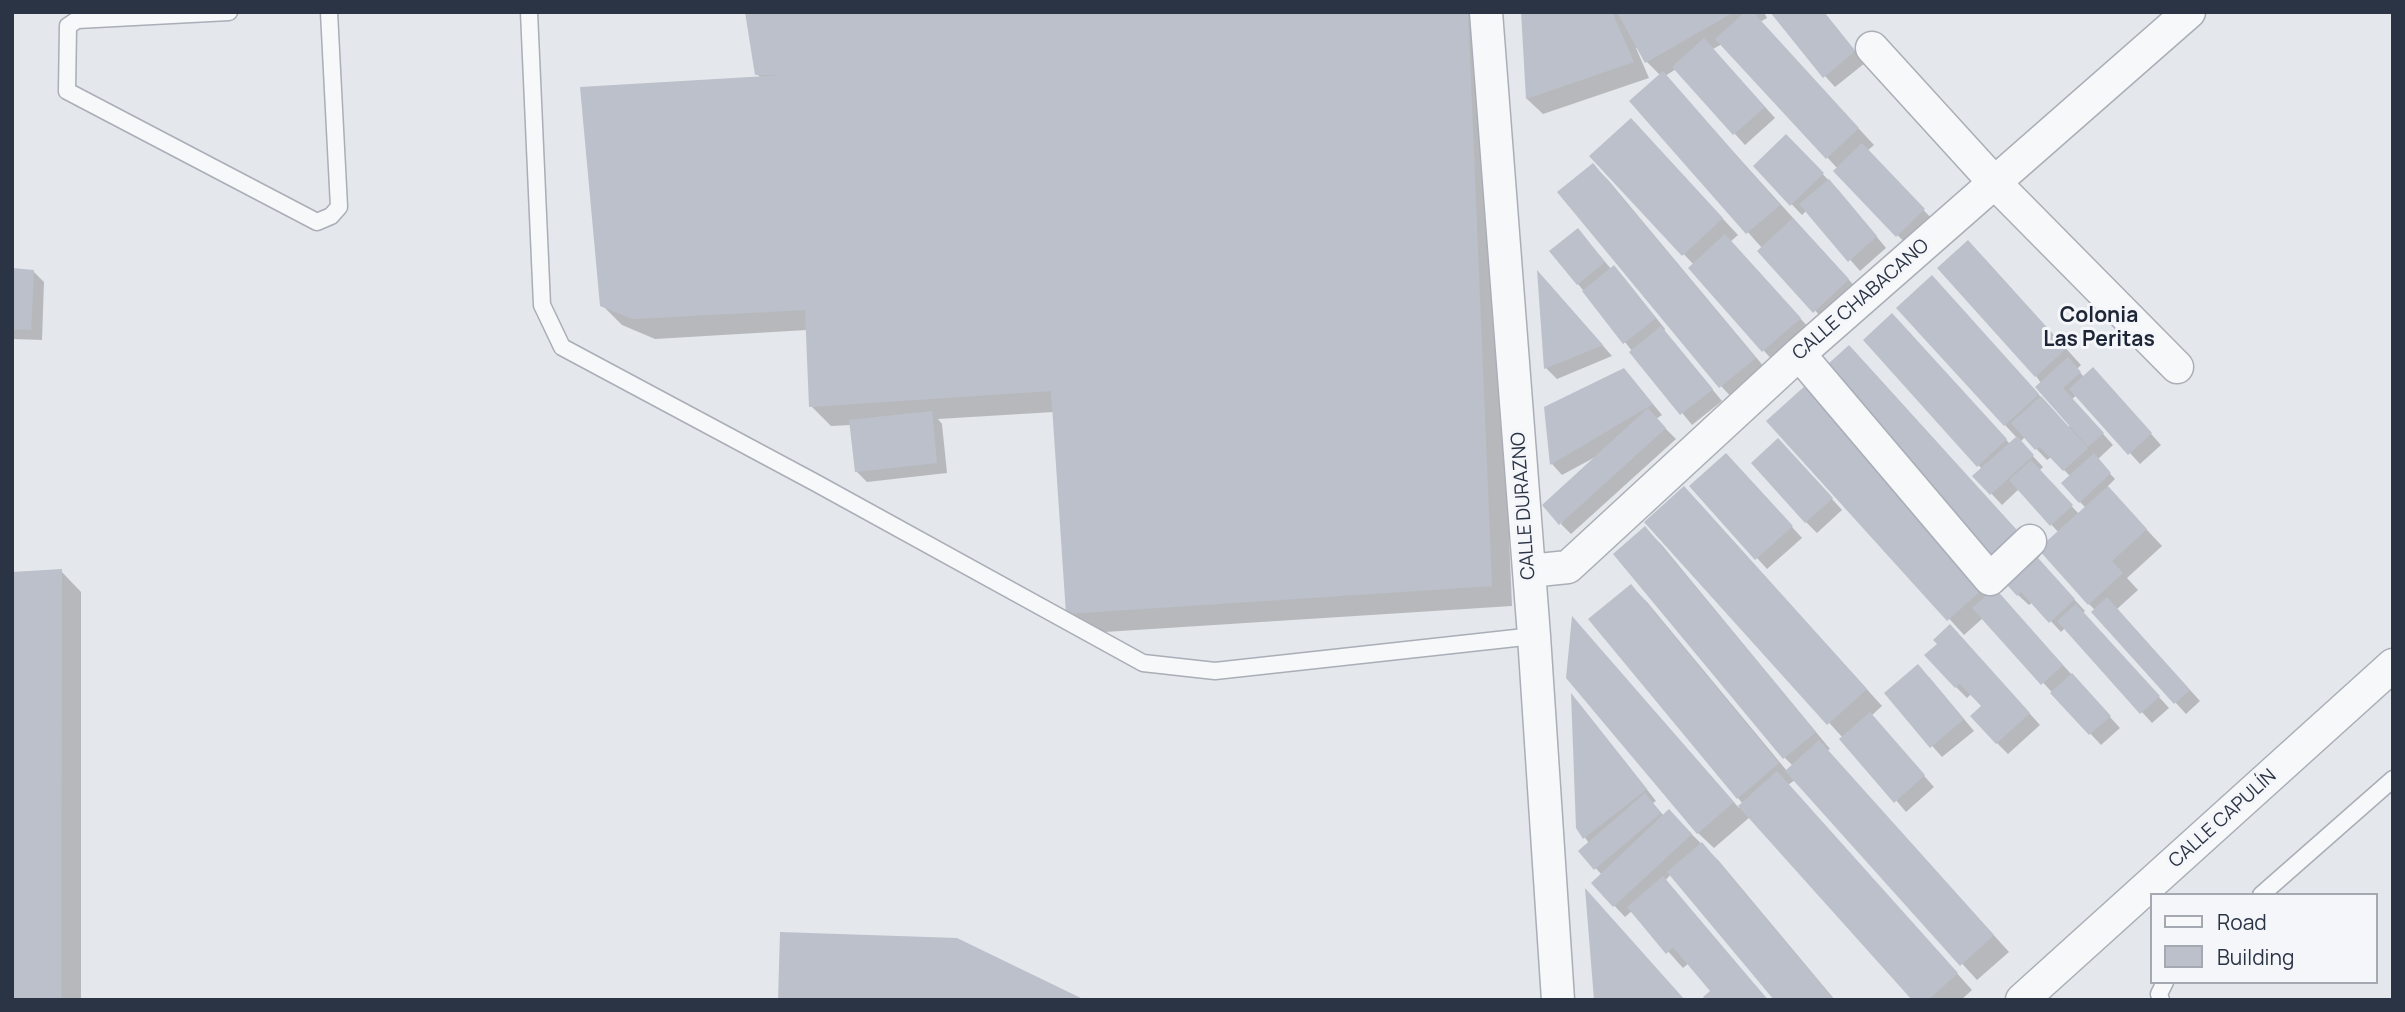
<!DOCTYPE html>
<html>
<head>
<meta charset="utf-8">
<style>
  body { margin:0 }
  #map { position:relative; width:2405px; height:1012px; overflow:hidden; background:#e4e7ec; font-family:Manrope,sans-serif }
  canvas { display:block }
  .frame { position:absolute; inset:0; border:14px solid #2b3445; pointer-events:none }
  .legend { position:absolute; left:2150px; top:893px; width:228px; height:91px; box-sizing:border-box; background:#f4f6f9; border:2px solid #a4a8b1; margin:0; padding:9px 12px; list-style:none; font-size:21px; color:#2b3445 }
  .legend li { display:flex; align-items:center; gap:14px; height:35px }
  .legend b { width:35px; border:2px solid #a4a8b1 }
</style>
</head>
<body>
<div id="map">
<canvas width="2405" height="1012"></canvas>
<div class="frame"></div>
<ul class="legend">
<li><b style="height:9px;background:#f7f8fa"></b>Road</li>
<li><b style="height:19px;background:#bbc0ca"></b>Building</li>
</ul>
</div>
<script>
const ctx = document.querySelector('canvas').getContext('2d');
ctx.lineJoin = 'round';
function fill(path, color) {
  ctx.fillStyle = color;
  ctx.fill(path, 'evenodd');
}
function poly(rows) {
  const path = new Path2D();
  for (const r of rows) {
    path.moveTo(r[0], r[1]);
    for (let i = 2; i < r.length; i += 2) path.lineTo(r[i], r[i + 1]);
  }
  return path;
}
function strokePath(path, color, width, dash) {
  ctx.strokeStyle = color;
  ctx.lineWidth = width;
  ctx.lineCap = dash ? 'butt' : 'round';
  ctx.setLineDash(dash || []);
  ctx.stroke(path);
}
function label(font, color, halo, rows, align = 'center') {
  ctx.font = font + ' Manrope,sans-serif';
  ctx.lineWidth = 6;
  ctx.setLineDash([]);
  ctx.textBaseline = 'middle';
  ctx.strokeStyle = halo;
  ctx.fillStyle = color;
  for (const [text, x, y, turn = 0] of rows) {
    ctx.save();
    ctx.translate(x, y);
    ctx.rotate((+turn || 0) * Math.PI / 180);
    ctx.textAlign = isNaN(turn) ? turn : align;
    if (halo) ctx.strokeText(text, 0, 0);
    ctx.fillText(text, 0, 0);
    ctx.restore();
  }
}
const shadow = poly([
  [746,12,1487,12,1512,606,1089,633,1068,613,1054,412,938,419,942,424,947,473,867,482,856,471,851,425,831,426,811,406,807,330,655,339,622,325,602,305,761,78,757,74],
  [1523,12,1764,12,1767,18,1760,22,1874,145,1867,151,1934,221,1908,246,1836,171,1838,169,1722,44,1713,49,1775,118,1745,145,1676,69,1665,76,1859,291,1825,322,1762,248,1631,101,1660,75,1646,61,1638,47,1636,48,1649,78,1543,114,1527,99],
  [1824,12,1865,63,1835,87,1825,76],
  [1646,136,1738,235,1730,242,1810,329,1774,362,1690,268,1694,265,1592,156],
  [1786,136,1840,192,1886,248,1860,271,1807,210,1802,215,1755,166],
  [1593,165,1609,181,1770,374,1736,402,1721,386],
  [1578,230,1612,270,1614,268,1625,279,1665,329,1664,331,1722,401,1692,425,1578,284],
  [1984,258,2081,365,2077,369,2084,377,2103,380,2161,445,2140,464,2077,395,2072,399,2113,445,2097,460,2115,479,2107,487,2162,546,2127,578,2138,590,2117,609,2200,701,2186,714,2093,612,2095,610,2089,604,2059,533,2019,489,2002,505,1975,476,1982,469,1865,340,1908,331,2010,444,2017,438,2005,425,1948,294,2068,427,2071,425,2036,376],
  [2025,437,2047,460,2051,457,2071,477,2080,502,2086,508,2079,514,2039,471,2043,467,2020,442],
  [12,270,33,271,44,282,42,340,12,339],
  [1548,283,1612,356,1557,379,1546,368],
  [1865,363,2040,556,2037,559,2085,611,2083,613,2169,708,2152,723,2065,628,2061,632,2033,602,2029,605,2018,595],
  [1634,381,1662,415,1656,419,1676,439,1571,534,1561,524,1599,455,1562,475,1552,464,1546,408],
  [1769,421,2005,601,2120,728,2101,745,1983,618,1964,635],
  [1789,451,1842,510,1817,533,1806,522],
  [1737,466,1802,538,1767,569,1692,486],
  [1700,504,1882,706,1871,716,1934,787,1906,812,1843,738,1647,522],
  [1645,529,1661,544,1830,749,1827,751,2009,952,1977,980,1795,780,1788,785,1972,990,1961,1000,1915,1000,1750,817,1714,848,1698,833,1574,620,1739,808,1743,804,1738,798,1631,586,1647,602,1787,771,1793,766,1785,758],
  [61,571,81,592,81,1000,12,1000],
  [1961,637,2040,725,2008,754,1997,743,1984,707,1971,694,1967,698,1956,687,1939,644],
  [1929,677,1974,731,1942,757,1886,694],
  [1581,706,1656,801,1653,803,1664,816,1669,812,1718,860,1835,1000,1776,1000,1671,874,1665,881,1768,1000,1708,1000,1713,991,1689,963,1683,968,1632,911,1625,917,1593,883,1602,875,1580,851,1589,843,1577,827]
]);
const building = poly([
  [745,12,1468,12,1492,586,1066,614,1051,391,809,407,805,310,633,319,600,306,580,87,784,75,755,75],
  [1521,12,1612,12,1634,62,1526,99],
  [1617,12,1734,12,1645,63],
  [1745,12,1753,12,1859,128,1826,159,1715,39],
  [1770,12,1824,12,1855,51,1823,78],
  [1704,38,1765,107,1733,135,1672,67],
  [1663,71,1780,205,1746,234,1629,101],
  [1631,118,1723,218,1682,256,1589,156],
  [1786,134,1824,173,1790,206,1753,166],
  [1862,143,1925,209,1896,237,1833,171],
  [1593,163,1756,358,1719,388,1557,192],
  [1829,179,1877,236,1848,262,1799,204],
  [1793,218,1849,279,1813,313,1757,251],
  [1578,228,1605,262,1577,285,1549,251],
  [1725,234,1801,318,1762,352,1688,268],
  [1968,240,2066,349,2035,377,1937,268],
  [1614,265,1656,318,1623,344,1582,291],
  [12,268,34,270,31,330,12,329],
  [1537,270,1603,345,1544,369],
  [1932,275,2039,394,2004,426,1896,308],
  [1892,313,2007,439,1977,467,1863,340],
  [1661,326,1713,389,1680,415,1629,352],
  [1849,345,2025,539,1993,569,1817,374],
  [2068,357,2081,372,2063,388,2104,433,2088,447,2035,387],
  [2093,367,2152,433,2128,455,2069,389],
  [1624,368,1653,404,1550,465,1544,407],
  [1807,384,1988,584,1947,621,1766,421],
  [2041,396,2088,448,2063,471,2040,447,2035,450,2011,423],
  [1648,408,1666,428,1559,525,1542,505],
  [932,411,937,463,855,472,849,420],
  [2017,436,2034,455,1990,495,1972,476],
  [1778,438,1833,498,1805,523,1751,463],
  [1726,453,1793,526,1755,560,1689,486],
  [2094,453,2111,473,2079,503,2061,483],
  [2031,460,2073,505,2050,526,2009,480],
  [1684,486,1867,689,1827,725,1644,522],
  [2108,486,2147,529,2112,561,2123,573,2088,605,2038,549],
  [1645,526,1816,732,1783,759,1613,554],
  [2030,549,2075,599,2049,623,2021,592,2017,596,2000,577],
  [62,569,61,1000,12,1000,12,572],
  [1631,584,1779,763,1737,799,1588,619],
  [1995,588,2063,665,2041,685,1972,608],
  [2107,597,2190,690,2174,704,2091,612],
  [2076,604,2160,696,2140,714,2057,621],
  [1572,616,1734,802,1697,834,1566,678],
  [1950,624,2030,713,1996,744,1970,716,1981,706,1960,684,1955,688,1924,655,1937,644,1933,640],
  [1918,664,1964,719,1930,748,1884,693],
  [2072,673,2111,716,2089,735,2050,693],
  [1571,693,1647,789,1583,839,1576,828],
  [1870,712,1925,775,1894,803,1839,739],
  [1819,740,1994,935,1960,966,1785,771],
  [1777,771,1958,973,1928,1000,1912,1000,1738,806],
  [1645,793,1661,813,1594,870,1578,851],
  [1669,809,1692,834,1613,907,1591,883],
  [1702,842,1834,1000,1774,1000,1667,872],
  [1663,876,1768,1000,1706,1000,1703,997,1710,991,1673,947,1666,954,1627,907],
  [1585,888,1685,1000,1594,1000],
  [780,932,957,938,1085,1000,778,1000]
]);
const lane = poly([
  [229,12,77,20,68,26,67,91,317,222,331,216,339,207,329,12],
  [529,12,542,305,562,347,816,483,1143,663,1215,671,1534,636],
  [2261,895,2393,779],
  [2161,1000,2159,994,2165,982]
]);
const street = poly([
  [1486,12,1534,636,1558,1000],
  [1872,48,1995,183,2177,367],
  [1799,354,1990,579,2030,541],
  [1529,571,1568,567,1799,354,2189,12],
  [2022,1000,2393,665]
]);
const streetNames = [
  ["CALLE CHABACANO",1861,300,-41],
  ["CALLE DURAZNO",1524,506,-94],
  ["CALLE CAPULÍN",2223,819,-42]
];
const neighbourhoodNames = [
  ["Colonia",2099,316],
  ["Las Peritas",2099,340]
];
fill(shadow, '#0003');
fill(building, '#bbc0ca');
strokePath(lane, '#a9aeb7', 19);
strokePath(street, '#a9aeb7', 35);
strokePath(lane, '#f7f8fa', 16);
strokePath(street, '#f7f8fa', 32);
label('19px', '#2b3445', '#f4f6f9', streetNames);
label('bold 21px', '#1d2536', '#f4f6f9', neighbourhoodNames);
</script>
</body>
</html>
